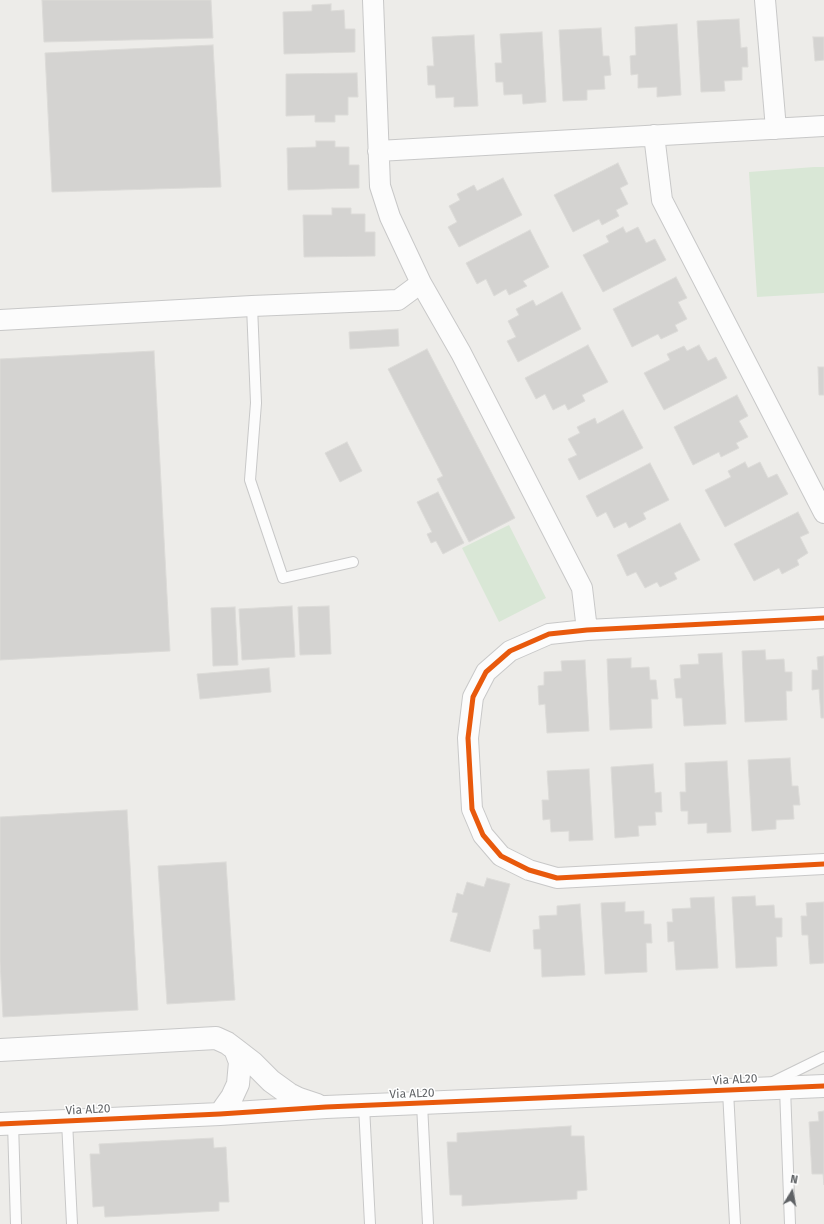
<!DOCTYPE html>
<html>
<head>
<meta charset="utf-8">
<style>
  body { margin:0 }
  #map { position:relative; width:824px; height:1224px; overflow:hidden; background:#edece9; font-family:"Fira Sans",sans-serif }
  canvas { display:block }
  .north { position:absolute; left:772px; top:1172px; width:40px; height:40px; -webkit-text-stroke:3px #fff; paint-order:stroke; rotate:10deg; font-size:11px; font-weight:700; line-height:16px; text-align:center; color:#5f6265 }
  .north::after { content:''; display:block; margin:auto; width:14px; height:18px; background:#5f6265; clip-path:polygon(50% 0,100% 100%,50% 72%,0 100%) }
</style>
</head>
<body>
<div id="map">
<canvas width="824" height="1224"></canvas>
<div class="north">N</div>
</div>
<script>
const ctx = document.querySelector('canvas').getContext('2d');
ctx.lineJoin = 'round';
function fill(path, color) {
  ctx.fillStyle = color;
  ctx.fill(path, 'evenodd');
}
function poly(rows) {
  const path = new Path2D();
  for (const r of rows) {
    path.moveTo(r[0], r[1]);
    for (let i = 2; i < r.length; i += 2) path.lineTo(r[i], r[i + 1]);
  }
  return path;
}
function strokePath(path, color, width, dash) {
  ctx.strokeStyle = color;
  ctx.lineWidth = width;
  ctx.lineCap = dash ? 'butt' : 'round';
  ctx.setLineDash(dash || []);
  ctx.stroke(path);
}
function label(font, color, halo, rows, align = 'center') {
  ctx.font = font + ' "Fira Sans",sans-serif';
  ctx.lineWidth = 3;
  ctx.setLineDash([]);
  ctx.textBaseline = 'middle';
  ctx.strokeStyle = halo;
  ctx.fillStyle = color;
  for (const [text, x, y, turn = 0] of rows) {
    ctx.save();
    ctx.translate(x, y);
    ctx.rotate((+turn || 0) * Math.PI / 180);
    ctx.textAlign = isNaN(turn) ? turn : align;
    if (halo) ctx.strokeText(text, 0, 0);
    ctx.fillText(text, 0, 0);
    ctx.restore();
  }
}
const green = poly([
  [814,167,824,167,824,293,757,297,749,172],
  [509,525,546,598,499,622,462,548]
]);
const building = poly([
  [42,0,211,0,213,38,44,42,42,0],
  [331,4,331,11,344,10,345,29,355,29,355,52,284,54,283,12,312,11,312,5,331,4],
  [739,19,741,48,747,47,748,67,742,67,742,80,724,81,725,91,701,92,697,21,739,19],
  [677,24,681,95,657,97,657,87,638,88,638,74,631,75,630,56,636,55,635,27,677,24],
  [601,28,603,56,609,56,611,75,604,76,605,89,587,90,587,100,563,101,559,30,601,28],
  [542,32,546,102,523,104,522,94,504,95,503,82,496,82,495,63,502,63,500,34,542,32],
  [474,35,478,106,454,107,454,97,436,98,435,85,428,85,427,66,434,66,432,37,474,35],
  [813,37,824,37,824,60,815,61,813,37],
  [213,45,221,187,52,192,45,53,213,45],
  [357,73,358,97,348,97,348,115,335,115,335,122,315,122,315,115,286,116,286,74,357,73],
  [316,141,335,141,335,147,349,147,349,165,359,165,359,188,288,190,287,148,316,147,316,141],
  [618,163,628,184,620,188,628,204,616,210,619,216,602,225,599,219,573,232,554,195,618,163],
  [503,178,522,215,459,247,448,227,457,222,449,206,460,200,457,194,474,185,477,191,503,178],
  [332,208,351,208,351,214,365,214,365,232,375,232,375,256,304,257,303,215,332,215,332,208],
  [623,227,626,233,638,227,646,243,655,239,666,260,603,292,583,255,609,242,606,236,623,227],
  [530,230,549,267,523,281,527,286,509,295,506,289,494,296,486,279,477,284,466,263,530,230],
  [676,277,687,298,678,302,687,319,675,325,678,331,661,339,658,334,632,347,613,309,676,277],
  [562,292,581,329,518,362,507,341,516,337,508,321,519,315,516,309,533,300,536,306,562,292],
  [398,329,399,346,350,349,349,332,398,329],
  [588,345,608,382,582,395,585,401,568,410,565,404,553,410,545,394,536,399,525,378,588,345],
  [699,345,708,361,716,357,727,378,664,410,644,373,670,360,667,354,684,346,687,351,699,345],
  [427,349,515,518,469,542,437,479,443,476,388,369,427,349],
  [154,351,170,651,0,660,0,359,154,351],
  [818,367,824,367,824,395,819,395,818,367],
  [737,395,748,416,739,421,748,437,736,443,739,448,721,457,719,452,693,465,674,427,737,395],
  [623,410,643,448,579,480,568,459,577,455,568,439,580,433,577,427,595,418,597,424,623,410],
  [347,442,362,471,340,482,325,453,347,442],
  [745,462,748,468,760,462,768,478,777,474,788,494,725,527,705,490,731,477,728,471,745,462],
  [650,463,669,500,643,513,646,519,629,528,626,522,614,528,606,512,597,517,586,496,650,463],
  [438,492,464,543,443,554,436,541,431,543,427,534,432,532,417,502,438,492],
  [798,512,809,533,800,537,808,553,797,560,799,565,782,574,779,568,754,581,734,544,798,512],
  [680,523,700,560,674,573,677,579,660,587,657,582,645,588,636,572,627,576,617,555,680,523],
  [292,606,295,657,242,660,239,609,292,606],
  [329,606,331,654,300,655,298,607,329,606],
  [235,607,238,665,213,666,211,608,235,607],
  [765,650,766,660,784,659,785,672,792,672,792,691,786,691,787,720,745,722,742,651,765,650],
  [722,653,726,724,684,726,682,698,676,698,674,679,681,678,680,665,699,664,698,654,722,653],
  [824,656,824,718,821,718,819,689,812,690,812,670,818,670,817,657,824,656],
  [631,658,631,668,649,667,650,680,656,680,658,699,651,699,652,728,610,730,607,659,631,658],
  [585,660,589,731,547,733,545,704,539,705,538,686,544,685,544,672,562,671,561,661,585,660],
  [269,668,271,692,200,699,197,674,269,668],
  [790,758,792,786,798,786,800,805,793,805,794,819,776,820,776,829,752,831,748,760,790,758],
  [727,761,731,832,707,833,707,823,688,824,688,811,681,811,680,792,686,792,685,763,727,761],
  [653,764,655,793,661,792,662,812,655,812,656,825,638,826,639,836,615,838,611,767,653,764],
  [589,769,593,840,569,841,569,831,551,832,550,819,543,820,542,800,549,800,547,771,589,769],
  [127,810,138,1010,3,1017,0,962,0,817,127,810],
  [226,862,235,1000,167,1004,158,866,226,862],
  [487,878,510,884,490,952,450,941,458,913,452,912,457,893,463,895,467,882,484,887,487,878],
  [755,896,756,906,774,905,775,918,782,918,782,937,776,937,777,966,736,968,732,897,755,896],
  [714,897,718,968,676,970,674,941,668,942,667,922,673,922,672,909,691,908,690,898,714,897],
  [625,902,625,912,644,911,644,924,651,924,652,943,646,943,647,972,605,974,601,903,625,902],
  [824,902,824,963,810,964,808,935,802,935,801,916,807,916,806,903,824,902],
  [580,904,585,975,542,977,541,949,534,949,533,930,540,929,539,916,557,915,557,906,580,904],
  [824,1111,824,1185,823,1174,812,1174,809,1122,819,1121,818,1112,824,1111],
  [571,1126,571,1136,584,1136,587,1190,577,1191,577,1199,462,1206,462,1195,450,1195,447,1142,457,1142,457,1133,571,1126],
  [213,1138,214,1148,226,1147,229,1202,219,1202,219,1211,105,1217,104,1206,93,1207,90,1154,100,1154,99,1144,213,1138]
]);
const service = poly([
  [252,306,256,403,250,480,283,578,353,562],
  [773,1082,824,1057],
  [785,1088,790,1224],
  [728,1091,735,1224],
  [422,1104,428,1224],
  [364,1106,370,1224],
  [67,1121,72,1224],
  [13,1123,16,1224]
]);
const minor = poly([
  [373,0,380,186,390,217,421,283,461,353,582,588,587,630],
  [765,0,776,129],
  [654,135,662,200,824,513],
  [378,151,824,126],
  [0,320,252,306,398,300,421,283],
  [824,618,587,630,549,634,510,651,486,672,473,697,468,738,472,809,483,835,501,856,529,870,557,878,824,864]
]);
const tertiary = poly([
  [0,1050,216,1038,227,1043,235,1049,253,1063,271,1081,289,1094,299,1099,317,1105],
  [220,1114,232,1097,238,1084,240,1062,235,1049],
  [0,1124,220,1114,326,1107,824,1086]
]);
const cycleway = poly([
  [824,618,587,630,549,634,510,651,486,672,473,697,468,738,472,809,483,835,501,856,529,870,557,878,824,864],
  [0,1124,220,1114,326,1107,824,1086]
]);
const streetNames = [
  ["Via AL20",735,1080,-3],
  ["Via AL20",412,1094,-2],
  ["Via AL20",88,1110,-3]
];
fill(green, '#d9e7d6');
fill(building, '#d4d3d1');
strokePath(building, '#dcdbd8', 1);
strokePath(service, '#c8c8c8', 12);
strokePath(minor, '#c8c8c8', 22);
strokePath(tertiary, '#c8c8c8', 24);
strokePath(service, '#fcfcfc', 10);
strokePath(minor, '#fcfcfc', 20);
strokePath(tertiary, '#fcfcfc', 22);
strokePath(cycleway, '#e8590c', 5);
label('12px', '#5f6265', '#fff', streetNames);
</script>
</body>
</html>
